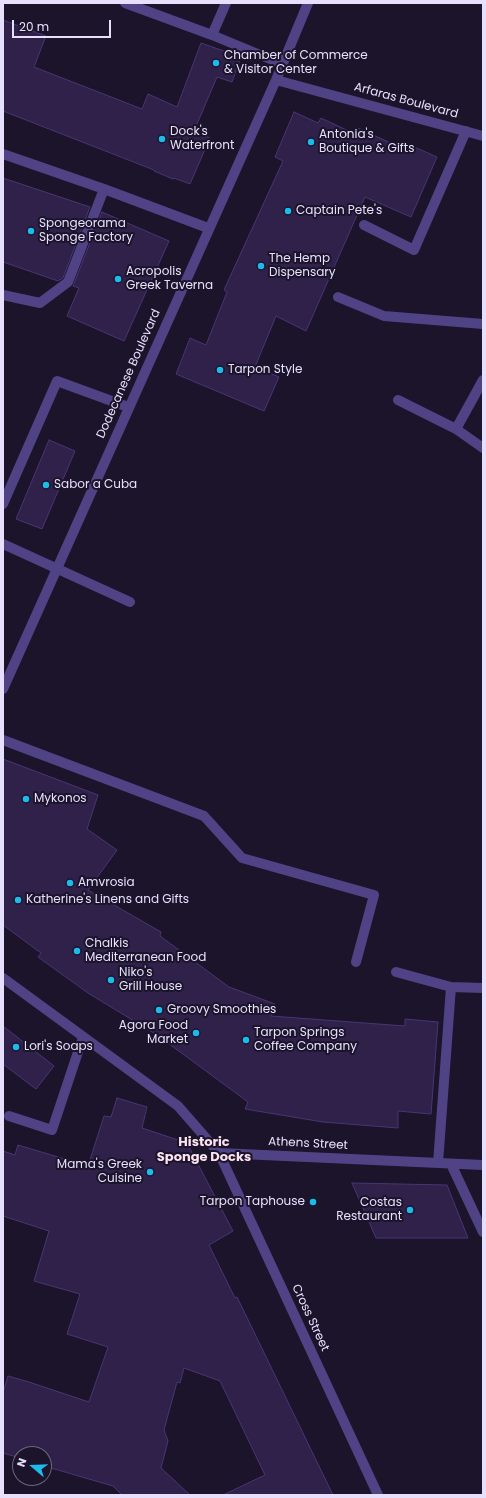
<!DOCTYPE html>
<html>
<head>
<meta charset="utf-8">
<style>
  body { margin:0 }
  #map { position:relative; width:486px; height:1498px; overflow:hidden; background:#1b142b; font-family:Poppins,sans-serif }
  canvas { display:block }
  .frame { position:absolute; inset:0; border:4px solid #e7e0fc; pointer-events:none }
  .north { position:absolute; left:12px; top:1446px; width:40px; height:40px; box-sizing:border-box; background:#1b142b; border:1px solid #6d667f; border-radius:50%; rotate:289deg; font-size:11px; font-weight:700; line-height:16px; text-align:center; color:#e7e0fc }
  .north::after { content:''; display:block; margin:auto; width:14px; height:18px; background:#1cbbec; clip-path:polygon(50% 0,100% 100%,50% 72%,0 100%) }
  .scale { position:absolute; left:12px; top:20px; width:99px; height:18px; box-sizing:border-box; border:2px solid #e7e0fc; border-top:0; padding-left:5px; font-size:12px; line-height:14px; white-space:nowrap; color:#e7e0fc; -webkit-text-stroke:3px #1b142b; paint-order:stroke }
</style>
</head>
<body>
<div id="map">
<canvas width="486" height="1498"></canvas>
<div class="frame"></div>
<div class="north">N</div>
<div class="scale">20 m</div>
</div>
<script>
const ctx = document.querySelector('canvas').getContext('2d');
ctx.lineJoin = 'round';
function fill(path, color) {
  ctx.fillStyle = color;
  ctx.fill(path, 'evenodd');
}
function poly(rows) {
  const path = new Path2D();
  for (const r of rows) {
    path.moveTo(r[0], r[1]);
    for (let i = 2; i < r.length; i += 2) path.lineTo(r[i], r[i + 1]);
  }
  return path;
}
function strokePath(path, color, width, dash) {
  ctx.strokeStyle = color;
  ctx.lineWidth = width;
  ctx.lineCap = dash ? 'butt' : 'round';
  ctx.setLineDash(dash || []);
  ctx.stroke(path);
}
function label(font, color, halo, rows, align = 'center') {
  ctx.font = font + ' Poppins,sans-serif';
  ctx.lineWidth = 4;
  ctx.setLineDash([]);
  ctx.textBaseline = 'middle';
  ctx.strokeStyle = halo;
  ctx.fillStyle = color;
  for (const [text, x, y, turn = 0] of rows) {
    ctx.save();
    ctx.translate(x, y);
    ctx.rotate((+turn || 0) * Math.PI / 180);
    ctx.textAlign = isNaN(turn) ? turn : align;
    if (halo) ctx.strokeText(text, 0, 0);
    ctx.fillText(text, 0, 0);
    ctx.restore();
  }
}
const building = poly([
  [3,20,46,36,34,67,142,109,148,94,177,107,201,43,241,57,232,82,217,77,194,131,210,138,190,184,174,178,173,179,154,171,154,170,3,111,3,20],
  [294,112,318,123,321,118,355,134,358,128,406,150,410,145,437,157,411,217,365,197,306,331,276,316,255,367,279,377,264,411,176,374,190,338,206,345,227,292,224,290,283,161,275,157,294,112],
  [3,178,90,207,63,278,58,281,3,262,3,178],
  [102,212,169,241,124,341,67,316,79,288,73,286,102,212],
  [49,440,75,451,42,529,16,519,49,440],
  [3,759,98,795,87,829,117,850,88,890,161,932,160,936,229,987,275,1004,271,1016,405,1026,405,1019,438,1022,431,1114,398,1111,398,1128,323,1122,245,1109,248,1102,157,1035,88,993,38,957,41,953,3,925,3,759],
  [3,1026,54,1066,36,1089,3,1064,3,1026],
  [117,1098,147,1107,142,1128,187,1143,233,1231,209,1245,235,1298,237,1297,333,1495,223,1495,265,1475,220,1381,184,1368,180,1383,177,1382,164,1430,168,1441,161,1468,190,1495,122,1495,113,1486,44,1466,44,1454,20,1454,20,1458,3,1453,3,1393,8,1376,29,1382,89,1402,108,1347,67,1334,80,1294,34,1281,49,1231,3,1216,3,1151,15,1155,18,1145,88,1166,104,1116,111,1117,117,1098],
  [352,1183,447,1185,468,1238,376,1238,352,1183]
]);
const minor = poly([
  [125,3,212,35],
  [226,3,212,35,282,64],
  [276,80,483,136],
  [3,154,104,189,208,228],
  [364,225,414,250,466,131],
  [3,295,40,303,68,282,104,189],
  [338,297,384,316,483,324],
  [398,400,456,429,483,380],
  [456,429,483,448],
  [3,504,57,381,128,407],
  [3,544,130,602],
  [3,689,276,80,308,3],
  [3,740,204,816,242,858,374,895,356,962],
  [396,972,451,987],
  [3,978,178,1106,219,1153,378,1495],
  [9,1116,52,1130,83,1037],
  [219,1153,483,1165],
  [438,1163,451,987,483,988],
  [451,1164,483,1232]
]);
const markers = [
  [216,63,4,"#1cbbec"],
  [162,139,4,"#1cbbec"],
  [311,142,4,"#1cbbec"],
  [288,211,4,"#1cbbec"],
  [31,231,4,"#1cbbec"],
  [261,266,4,"#1cbbec"],
  [118,279,4,"#1cbbec"],
  [220,370,4,"#1cbbec"],
  [46,485,4,"#1cbbec"],
  [26,799,4,"#1cbbec"],
  [70,883,4,"#1cbbec"],
  [18,900,4,"#1cbbec"],
  [77,951,4,"#1cbbec"],
  [111,980,4,"#1cbbec"],
  [159,1010,4,"#1cbbec"],
  [196,1033,4,"#1cbbec"],
  [246,1040,4,"#1cbbec"],
  [16,1047,4,"#1cbbec"],
  [150,1172,4,"#1cbbec"],
  [313,1202,4,"#1cbbec"],
  [410,1210,4,"#1cbbec"]
];
const poiNames = [
  ["Chamber of Commerce",224,56],
  ["& Visitor Center",224,70],
  ["Dock's",170,132],
  ["Waterfront",170,146],
  ["Antonia's",319,135],
  ["Boutique & Gifts",319,149],
  ["Captain Pete's",296,211],
  ["Spongeorama",39,224],
  ["Sponge Factory",39,238],
  ["The Hemp",269,259],
  ["Dispensary",269,273],
  ["Acropolis",126,272],
  ["Greek Taverna",126,286],
  ["Tarpon Style",228,370],
  ["Sabor a Cuba",54,485],
  ["Mykonos",34,799],
  ["Amvrosia",78,883],
  ["Katherine's Linens and Gifts",26,900],
  ["Chalkis",85,944],
  ["Mediterranean Food",85,958],
  ["Niko's",119,973],
  ["Grill House",119,987],
  ["Groovy Smoothies",167,1010],
  ["Agora Food",188,1026,"right"],
  ["Market",188,1040,"right"],
  ["Tarpon Springs",254,1033],
  ["Coffee Company",254,1047],
  ["Lori's Soaps",24,1047],
  ["Mama's Greek",142,1165,"right"],
  ["Cuisine",142,1179,"right"],
  ["Tarpon Taphouse",305,1202,"right"],
  ["Costas",402,1203,"right"],
  ["Restaurant",402,1217,"right"]
];
const streetNames = [
  ["Arfaras Boulevard",406,101,15],
  ["Dodecanese Boulevard",129,374,-66],
  ["Athens Street",308,1144,3],
  ["Cross Street",310,1318,65]
];
const neighbourhoodNames = [
  ["Historic",204,1143],
  ["Sponge Docks",204,1158]
];
fill(building, '#2f214a');
strokePath(building, '#4a3574', 1);
strokePath(minor, '#4f4386', 10);
for (const [x, y, r, color] of markers) {
  const dot = new Path2D();
  dot.arc(x, y, r, 0, 2 * Math.PI);
  ctx.fillStyle = color;
  ctx.fill(dot);
  strokePath(dot, '#1b142b', 1.5);
}
label('12px', '#e7e0fc', '#1b142b', poiNames, 'left');
label('12px', '#e7e0fc', '#1b142b', streetNames);
label('bold 13px', '#fde2ef', '#1b142b', neighbourhoodNames);
</script>
</body>
</html>
